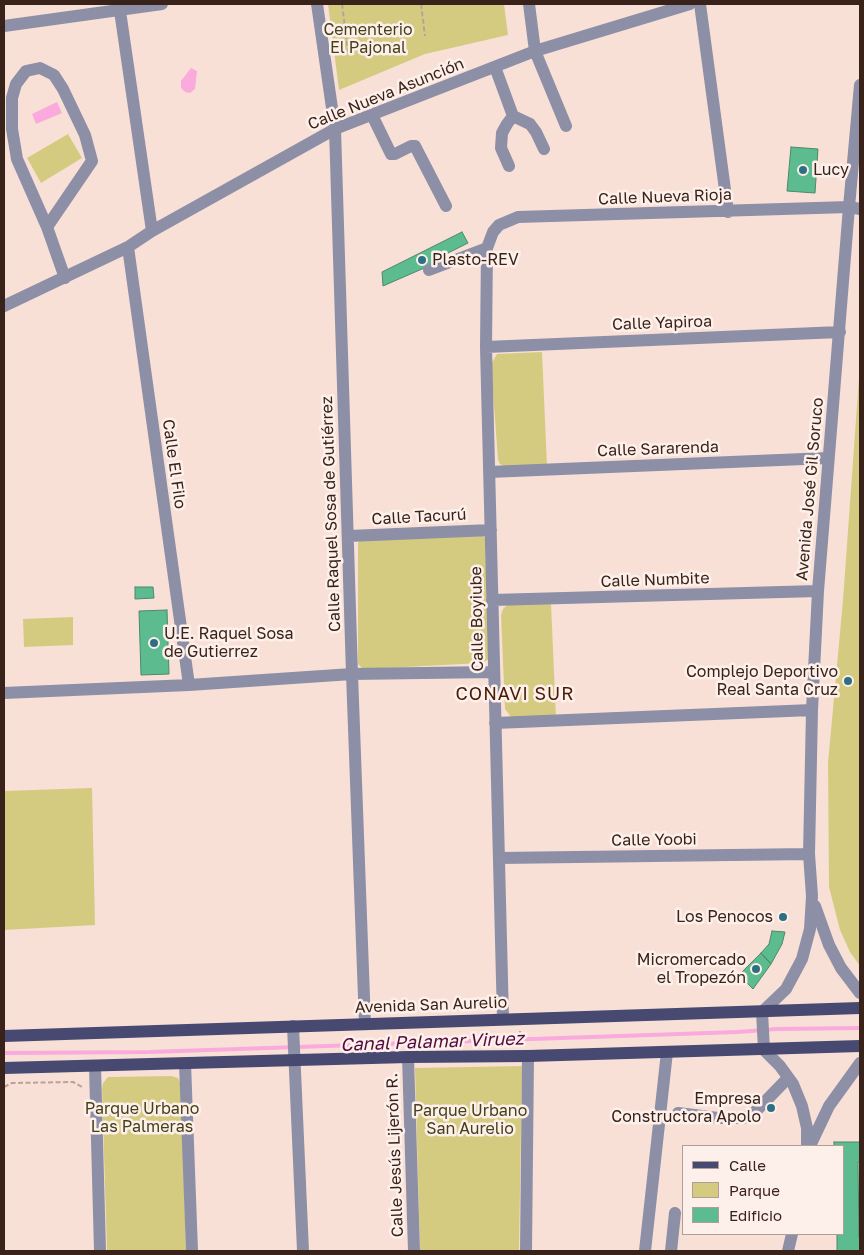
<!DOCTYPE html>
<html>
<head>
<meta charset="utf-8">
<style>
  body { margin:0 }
  #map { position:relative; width:864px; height:1255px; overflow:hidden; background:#f9e0d6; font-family:"Golos Text",sans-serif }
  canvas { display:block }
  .frame { position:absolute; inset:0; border:5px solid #392219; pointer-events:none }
  .legend { position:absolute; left:682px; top:1145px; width:162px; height:90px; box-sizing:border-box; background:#fdf0eb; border:1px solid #af9e97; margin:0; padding:6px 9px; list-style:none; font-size:15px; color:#392219 }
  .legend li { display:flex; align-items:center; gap:10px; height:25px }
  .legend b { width:25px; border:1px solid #af9e97 }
</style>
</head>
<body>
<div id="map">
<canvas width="864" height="1255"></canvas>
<div class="frame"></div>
<ul class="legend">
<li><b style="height:6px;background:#474971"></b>Calle</li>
<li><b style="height:14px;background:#d5cb80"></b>Parque</li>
<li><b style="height:14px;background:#5cbc90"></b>Edificio</li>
</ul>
</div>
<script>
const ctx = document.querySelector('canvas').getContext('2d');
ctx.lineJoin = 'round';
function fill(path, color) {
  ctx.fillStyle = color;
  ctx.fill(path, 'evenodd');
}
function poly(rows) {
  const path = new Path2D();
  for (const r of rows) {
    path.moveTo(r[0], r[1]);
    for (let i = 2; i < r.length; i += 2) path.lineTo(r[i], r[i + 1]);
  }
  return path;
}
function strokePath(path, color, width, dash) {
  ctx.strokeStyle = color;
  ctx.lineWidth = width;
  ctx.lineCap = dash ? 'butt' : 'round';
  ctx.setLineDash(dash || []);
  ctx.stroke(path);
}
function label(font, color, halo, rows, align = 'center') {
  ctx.font = font + ' "Golos Text",sans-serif';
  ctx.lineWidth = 5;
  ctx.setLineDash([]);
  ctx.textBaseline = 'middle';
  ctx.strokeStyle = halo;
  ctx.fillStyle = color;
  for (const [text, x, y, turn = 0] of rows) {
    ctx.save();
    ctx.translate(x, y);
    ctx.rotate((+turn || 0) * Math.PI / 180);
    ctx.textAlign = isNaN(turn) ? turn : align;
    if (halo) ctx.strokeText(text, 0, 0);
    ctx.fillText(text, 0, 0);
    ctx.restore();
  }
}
const green = poly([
  [328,4,504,4,508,35,425,54,339,90],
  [68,134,82,158,41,183,27,158],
  [542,352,547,466,506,467,500,464,498,460,491,364,497,354],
  [860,364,860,966,850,952,840,930,829,887,828,763,843,600],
  [479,534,485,538,489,659,482,663,367,669,362,668,358,664,358,543,361,539],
  [551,603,556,718,511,717,505,709,501,615,503,609,508,604],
  [73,617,73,645,24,647,23,619],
  [92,788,95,925,4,930,4,791],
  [522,1066,519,1251,420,1251,415,1068],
  [171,1076,178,1078,181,1084,186,1251,107,1251,102,1089,103,1083,108,1077]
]);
const water = poly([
  [191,68,197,71,195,89,190,93,185,92,181,88,181,81],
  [57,102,62,113,36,124,32,114]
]);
const stream = poly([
  [4,1053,150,1052,738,1032,776,1029,860,1028]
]);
const building = poly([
  [791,147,818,149,815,193,787,191,791,147],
  [462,232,468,243,438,258,438,262,383,286,382,272,462,232],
  [135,587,153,587,154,598,135,599,135,587],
  [167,610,169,674,141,675,139,611,167,610],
  [772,931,785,932,782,944,771,964,761,953,769,944,772,931],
  [761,953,771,964,753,989,739,975,761,953],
  [834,1142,860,1142,860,1162,858,1162,859,1237,860,1237,860,1251,837,1251,837,1234,843,1234,843,1146,834,1146,834,1142]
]);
const path = poly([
  [342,4,348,52],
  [421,4,425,36],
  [520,1031,520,1044],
  [4,1087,12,1083,73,1082,84,1088]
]);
const minor = poly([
  [119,4,152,231],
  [317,4,335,129,352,674,365,1024],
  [529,4,535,51,566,126],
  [700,4,728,212],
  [4,26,162,4],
  [495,67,513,116,507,124,502,133,501,148,509,166],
  [372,115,391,154,395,154,411,146,415,146,446,206],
  [513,116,530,124,536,132,544,149],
  [47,227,92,161,85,135,63,89,54,75,40,68,26,71,16,84,12,98,12,129,17,159,47,227,65,278],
  [128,247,189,685],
  [429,270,487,248],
  [4,306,128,247,152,231,335,129,535,51,690,4],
  [486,347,840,332],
  [489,472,828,458],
  [349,536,491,530],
  [492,600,818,591],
  [4,693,189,685,352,674,494,672],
  [495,723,812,710],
  [499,858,809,854],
  [815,906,829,945,841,968,860,993],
  [503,1019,486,347,487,248,493,232,499,225,518,217,849,207,860,209],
  [293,1026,303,1251],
  [408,1057,414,1251],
  [185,1063,192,1251],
  [95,1066,100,1251],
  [678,1113,718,1118,744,1118,754,1113,788,1078],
  [807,1146,807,1128,802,1106,793,1084,780,1066,764,1050,762,1012,786,989,802,959,810,929,812,896,809,854,812,710,818,591,849,207,860,85],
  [810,1146,829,1106,860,1063],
  [526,1251,528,1056],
  [645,1251,667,1052],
  [671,1251,675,1213],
  [788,1251,792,1234]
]);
const major = poly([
  [4,1036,860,1008],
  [4,1068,408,1057,528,1056,860,1046]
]);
const markers = [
  [803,170,5,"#2e6f83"],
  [422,260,5,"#2e6f83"],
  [154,643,5,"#2e6f83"],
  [848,681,5,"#2e6f83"],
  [783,917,5,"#2e6f83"],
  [756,969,5,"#2e6f83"],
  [771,1108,5,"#2e6f83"]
];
const parkNames = [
  ["Cementerio",368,30],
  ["El Pajonal",368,48],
  ["Parque Urbano",142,1109],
  ["Las Palmeras",142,1127],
  ["Parque Urbano",470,1111],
  ["San Aurelio",470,1129]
];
const streetNames = [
  ["Calle Nueva Asunción",386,94,-22],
  ["Calle Nueva Rioja",665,197,-2],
  ["Calle Yapiroa",662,323,-2],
  ["Calle Sararenda",658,449,-2],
  ["Calle El Filo",174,464,82],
  ["Avenida José Gil Soruco",810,489,-85],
  ["Calle Raquel Sosa de Gutiérrez",331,514,-92],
  ["Calle Tacurú",419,517,-3],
  ["Calle Numbite",655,580,-2],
  ["Calle Boyiube",477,619,-91],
  ["Calle Yoobi",654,840,-1],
  ["Avenida San Aurelio",431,1005,-2],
  ["Calle Jesús Lijerón R.",395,1155,-92]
];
const poiNames = [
  ["Lucy",813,170,"left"],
  ["Plasto-REV",432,260,"left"],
  ["U.E. Raquel Sosa",164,634,"left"],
  ["de Gutierrez",164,652,"left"],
  ["Complejo Deportivo",838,672],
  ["Real Santa Cruz",838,690],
  ["Los Penocos",773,917],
  ["Micromercado",746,960],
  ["el Tropezón",746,978],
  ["Empresa",761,1099],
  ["Constructora Apolo",761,1117]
];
const neighbourhoodNames = [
  ["CONAVI SUR",515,694]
];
const waterNames = [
  ["Canal Palamar Viruez",432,1042,-2]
];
fill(green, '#d5cb80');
fill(water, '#faaadd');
strokePath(stream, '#faaadd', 4);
fill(building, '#5cbc90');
strokePath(building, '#4c886b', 1);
strokePath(path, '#bba299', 2, [5, 2.5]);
strokePath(minor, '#8d8fa7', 12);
strokePath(major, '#474971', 12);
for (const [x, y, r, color] of markers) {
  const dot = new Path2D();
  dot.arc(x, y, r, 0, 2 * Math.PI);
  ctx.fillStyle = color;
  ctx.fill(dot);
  strokePath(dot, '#fdf0eb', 2);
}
label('16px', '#454019', '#fdf0eb', parkNames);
label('16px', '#392219', '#fdf0eb', streetNames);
label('16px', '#392219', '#fdf0eb', poiNames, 'right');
ctx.letterSpacing = '1px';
label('18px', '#491a06', '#fdf0eb', neighbourhoodNames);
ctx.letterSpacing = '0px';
label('italic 18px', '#520c3f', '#fdf0eb', waterNames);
</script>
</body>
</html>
